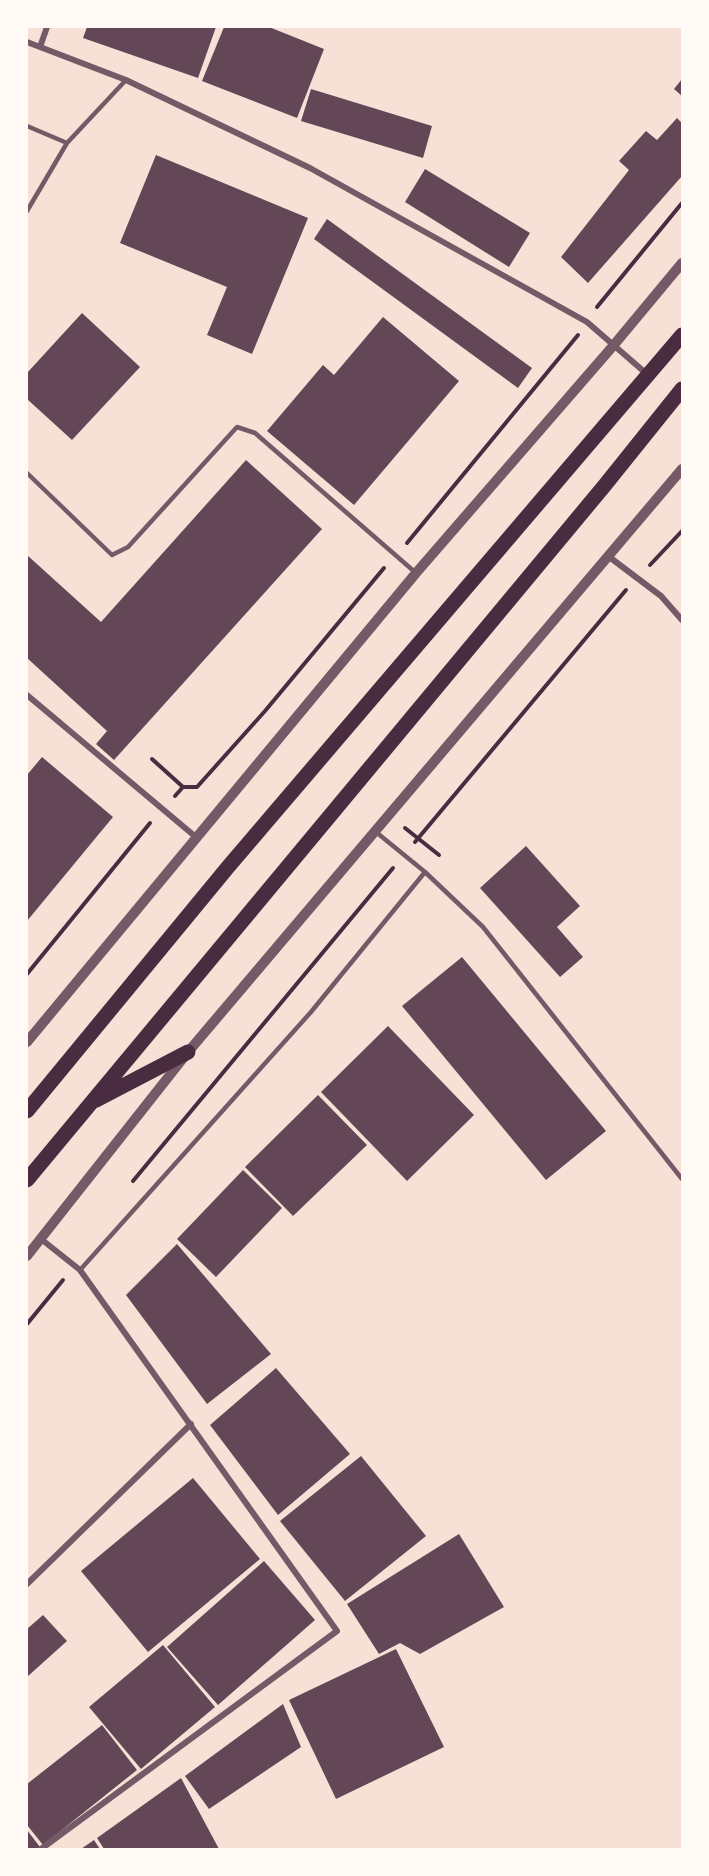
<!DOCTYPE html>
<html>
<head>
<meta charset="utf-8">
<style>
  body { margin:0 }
  #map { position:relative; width:709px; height:1876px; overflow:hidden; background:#f7e1d7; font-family:Arial,sans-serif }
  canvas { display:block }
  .frame { position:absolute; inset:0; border:28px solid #fffaf5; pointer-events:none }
</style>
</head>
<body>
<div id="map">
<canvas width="709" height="1876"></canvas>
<div class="frame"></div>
</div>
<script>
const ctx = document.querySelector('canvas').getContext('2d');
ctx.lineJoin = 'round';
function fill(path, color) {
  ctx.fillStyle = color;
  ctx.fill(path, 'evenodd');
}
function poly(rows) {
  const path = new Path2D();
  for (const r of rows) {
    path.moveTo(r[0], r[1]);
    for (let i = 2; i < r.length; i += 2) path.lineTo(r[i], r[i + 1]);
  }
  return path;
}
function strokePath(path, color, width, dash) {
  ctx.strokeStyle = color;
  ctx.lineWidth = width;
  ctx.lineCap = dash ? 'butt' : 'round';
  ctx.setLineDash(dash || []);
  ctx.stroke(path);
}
const building = poly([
  [87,27,216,27,198,78,83,38],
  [224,27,269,27,324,49,297,118,202,81],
  [682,79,682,96,674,89],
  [311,89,432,126,423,158,301,121],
  [677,118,682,123,682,176,588,283,561,257,629,170,619,161,646,131,657,140],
  [156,155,308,218,252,354,207,335,227,287,120,243],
  [425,169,530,233,509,267,405,202],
  [327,219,532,368,518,388,314,239],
  [82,313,140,367,72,440,27,399,27,373],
  [383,317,459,381,354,505,267,431,323,365,334,375],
  [246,460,322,529,114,760,96,744,107,731,27,658,27,555,101,622],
  [42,757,113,817,27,921,27,775],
  [526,846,580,906,557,927,583,957,560,977,480,888],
  [462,957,606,1131,546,1180,402,1006],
  [388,1026,474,1115,407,1181,321,1092],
  [318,1095,367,1145,293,1216,245,1167],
  [243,1170,282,1208,216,1277,177,1239],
  [177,1244,271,1354,207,1404,126,1295],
  [276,1368,350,1454,278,1515,210,1425],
  [361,1456,426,1536,345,1601,280,1521],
  [193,1478,260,1559,148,1652,81,1571],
  [459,1534,504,1607,420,1654,400,1643,379,1654,347,1604],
  [264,1561,315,1620,218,1705,167,1647],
  [43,1615,67,1641,27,1677,27,1629],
  [163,1645,215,1707,141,1769,89,1707],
  [396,1649,444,1747,336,1799,289,1700],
  [283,1704,301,1747,209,1809,185,1776],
  [102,1725,137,1770,43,1845,27,1825,27,1784],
  [181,1778,219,1849,104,1849,97,1838],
  [27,1830,40,1847,37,1849,27,1849],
  [94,1840,100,1849,81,1849]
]);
const path = poly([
  [597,307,682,203],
  [407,543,578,335],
  [650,565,682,531],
  [152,759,183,787],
  [175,796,183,787,197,787,265,711,384,568],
  [405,828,439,855],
  [415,842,626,590],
  [27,974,150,823],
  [133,1181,393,868],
  [27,1324,63,1280]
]);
const service = poly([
  [27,126,67,143,126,80],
  [27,211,67,143],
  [27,473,112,555,128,547,237,427,255,433,416,573],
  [376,832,425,872,483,927,682,1179],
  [80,1270,311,1012,425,872]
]);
const minor = poly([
  [27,42,126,80,310,168,587,322,648,375],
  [40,47,47,27],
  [608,556,661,596,682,620],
  [27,695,197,838],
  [41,1239,80,1270,337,1631,41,1849],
  [27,1584,191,1424]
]);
const tertiary = poly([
  [27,1042,416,573,613,346,682,263],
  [27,1256,188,1052,682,469]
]);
const primary = poly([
  [96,1100,188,1052],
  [27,1111,228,867,682,335],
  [27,1180,605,485,682,389]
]);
fill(building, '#644757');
strokePath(path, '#4a2c40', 4);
strokePath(service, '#755966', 4.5);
strokePath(minor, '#755966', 6);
strokePath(tertiary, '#755966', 10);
strokePath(primary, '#4a2c40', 15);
</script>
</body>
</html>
